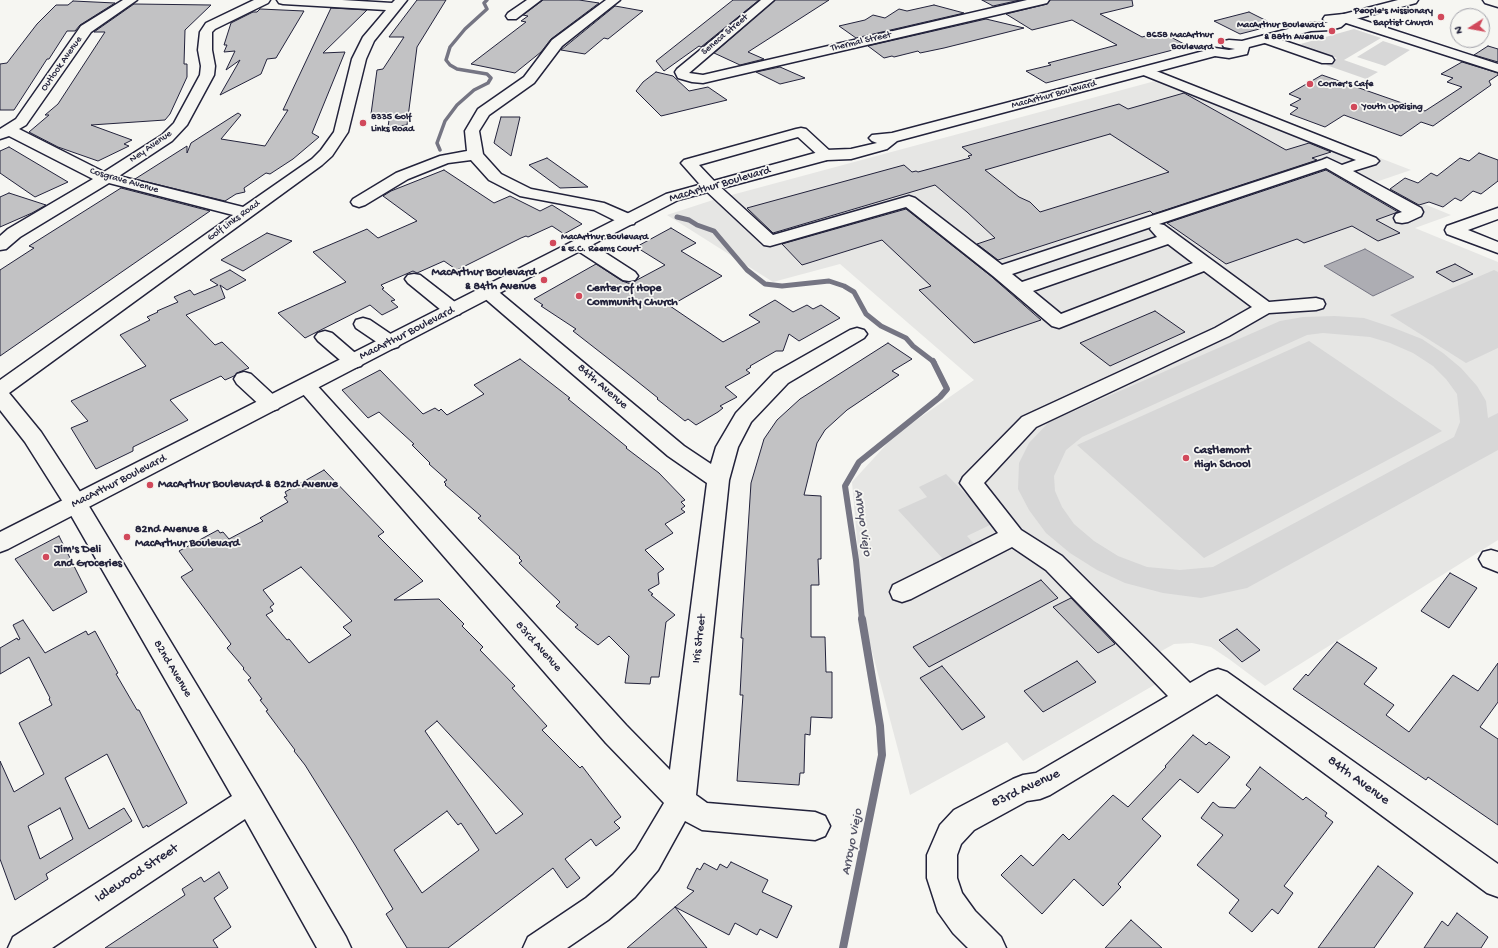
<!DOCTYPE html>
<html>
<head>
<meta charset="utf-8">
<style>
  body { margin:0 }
  #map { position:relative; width:1498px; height:948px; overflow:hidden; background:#f6f6f2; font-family:"Gochi Hand",sans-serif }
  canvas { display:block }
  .north { position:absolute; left:1450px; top:8px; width:40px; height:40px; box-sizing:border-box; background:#f6f6f2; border:1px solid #a1a1a9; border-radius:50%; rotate:259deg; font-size:11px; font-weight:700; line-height:16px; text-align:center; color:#22223b }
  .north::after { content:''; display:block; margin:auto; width:14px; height:18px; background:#d1495b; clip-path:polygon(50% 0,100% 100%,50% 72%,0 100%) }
</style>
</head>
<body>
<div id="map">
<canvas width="1498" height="948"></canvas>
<div class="north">N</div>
</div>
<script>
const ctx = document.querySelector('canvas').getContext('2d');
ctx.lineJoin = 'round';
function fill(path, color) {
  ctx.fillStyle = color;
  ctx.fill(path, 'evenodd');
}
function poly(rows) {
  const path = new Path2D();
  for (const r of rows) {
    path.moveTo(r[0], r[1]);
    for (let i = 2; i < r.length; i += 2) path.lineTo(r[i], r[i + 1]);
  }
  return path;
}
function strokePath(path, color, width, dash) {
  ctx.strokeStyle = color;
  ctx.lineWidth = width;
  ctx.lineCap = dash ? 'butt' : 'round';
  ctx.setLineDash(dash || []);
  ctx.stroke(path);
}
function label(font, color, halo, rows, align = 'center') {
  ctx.font = font + ' "Gochi Hand",sans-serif';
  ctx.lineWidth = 3.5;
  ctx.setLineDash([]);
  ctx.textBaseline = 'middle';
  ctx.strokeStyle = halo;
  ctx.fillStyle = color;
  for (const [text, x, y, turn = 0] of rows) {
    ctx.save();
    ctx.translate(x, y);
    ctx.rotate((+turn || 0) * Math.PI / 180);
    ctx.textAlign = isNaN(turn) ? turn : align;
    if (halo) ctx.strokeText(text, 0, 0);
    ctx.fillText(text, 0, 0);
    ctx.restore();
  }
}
const built = poly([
  [1170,77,1411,170,1373,183,1451,215,1415,228,1498,262,1498,540,1265,686,1229,659,1211,647,1192,643,1174,644,1156,654,1175,673,1023,761,1007,742,910,795,864,621,852,482,895,435,974,380,840,264,773,282,667,215,713,200]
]);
const green = poly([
  [1354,29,1381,38,1344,60,1378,72,1366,79,1326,65,1337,58,1297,45],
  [1383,41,1410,50,1385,66,1357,57],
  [1494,270,1498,272,1498,348,1466,363,1390,315],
  [1335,316,1364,318,1394,328,1422,339,1443,353,1461,368,1477,386,1486,401,1488,418,1498,413,1498,450,1247,588,1201,598,1163,593,1125,583,1097,570,1070,553,1046,533,1029,510,1018,489,1019,463,1029,443,1049,422,1280,321,1303,317],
  [1323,333,1370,337,1390,343,1413,353,1433,366,1446,379,1457,394,1460,422,1454,437,1213,567,1180,570,1147,567,1118,556,1094,541,1074,524,1062,507,1055,491,1054,476,1066,450,1082,437,1307,335],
  [1309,341,1442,431,1204,558,1077,445],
  [946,474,994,523,967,536,976,546,945,561,898,510,927,497,919,487]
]);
const water = poly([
  [1365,249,1414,277,1373,296,1324,266,1365,249]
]);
const streamFar3 = poly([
  [440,150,437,143,445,121,457,105,474,90,488,83,491,78,487,74,457,69,450,65,446,60,450,47,465,29,487,9,484,3,487,0]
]);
const streamFar2 = poly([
  [677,217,689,220,697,225,714,231,747,270,765,284,782,286,829,281,844,286,854,292,866,314,881,326,906,338,913,346,934,362]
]);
const streamFar1 = poly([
  [862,620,856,560,845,486,859,462,940,397,947,389,933,361]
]);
const stream = poly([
  [843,948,882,755,880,726,862,619]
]);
const building = poly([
  [417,0,446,0,417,47,407,125,388,127,390,113,371,114,377,70,383,69,404,37,389,37,417,0],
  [543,0,579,0,599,3,551,39,541,52,515,73,471,64,526,22,521,21,528,16,523,15,543,0],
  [733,0,759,0,701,47,699,46,664,71,656,61,733,0],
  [775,0,829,0,748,52,764,59,740,65,714,53,775,0],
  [982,0,1020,0,993,6,982,0],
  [1050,0,1132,0,1133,6,1100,14,1142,37,1161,32,1188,46,1046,83,1026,71,1051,65,1048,63,1117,45,1072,20,1032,30,1006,14,1047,4,1050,0],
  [73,1,115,3,80,25,75,31,67,31,49,59,47,59,14,110,0,110,0,64,7,63,37,24,56,5,68,5,73,1],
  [134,4,211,5,185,30,184,64,187,64,187,77,170,114,165,120,91,125,132,140,124,144,129,146,98,161,58,147,29,132,49,115,45,115,58,104,105,32,94,32,134,4],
  [934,5,964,13,856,38,839,26,865,20,873,15,885,18,899,9,907,11,934,5],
  [615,6,643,11,608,39,604,38,585,54,561,50,615,6],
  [331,8,367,10,323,53,345,52,312,133,319,137,293,159,270,174,266,173,244,188,245,192,236,194,225,201,135,179,187,146,187,153,191,143,238,113,241,115,221,139,265,146,288,110,283,110,331,8],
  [260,9,304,11,276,58,267,59,261,74,220,95,240,60,226,70,235,51,224,52,227,45,224,45,231,23,253,12,257,12,260,9],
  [1249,12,1275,25,1240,34,1214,21,1249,12],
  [986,19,1024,28,944,48,920,53,918,51,894,57,892,56,884,58,868,46,986,19],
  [1488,46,1498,49,1498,62,1474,55,1488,46],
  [1462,62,1498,73,1498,75,1489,81,1491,85,1433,126,1421,122,1401,136,1344,115,1325,127,1290,114,1298,108,1290,105,1301,99,1289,94,1322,75,1425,111,1462,87,1447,82,1453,78,1441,74,1462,62],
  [780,67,805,78,780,84,756,72,780,67],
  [656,72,673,76,689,91,708,87,727,100,661,116,636,91,643,82,656,72],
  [1184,93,1286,150,1309,143,1331,152,1312,158,1317,160,1153,214,1150,211,998,260,977,244,995,238,967,212,935,185,773,233,747,208,904,165,912,172,916,171,918,172,970,158,968,156,972,155,962,147,1119,104,1128,109,1184,93],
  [1110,134,1169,172,1040,212,1030,202,1019,197,985,170,1110,134],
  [501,117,520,117,511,156,494,143,501,117],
  [9,147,68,182,35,197,0,173,0,151,9,147],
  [1479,153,1498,160,1498,181,1481,194,1473,191,1461,201,1455,198,1443,207,1429,202,1419,205,1390,189,1405,178,1418,183,1431,173,1437,176,1460,158,1469,161,1479,153],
  [547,158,588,187,560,188,529,165,547,158],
  [444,170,494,203,510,196,540,211,552,205,582,224,564,234,552,226,528,237,526,236,521,238,457,270,444,261,417,273,413,271,381,285,384,288,382,289,395,300,391,301,398,307,382,315,370,305,305,338,278,313,346,282,313,252,367,229,378,238,417,221,383,196,391,191,444,170],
  [1326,170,1398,212,1376,220,1400,233,1378,241,1352,226,1304,243,1297,239,1226,264,1167,223,1326,170],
  [121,188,210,211,0,356,0,270,34,248,29,246,121,188],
  [9,193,46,205,32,213,0,227,0,197,9,193],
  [906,209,992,277,1041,320,974,343,919,290,931,286,882,240,802,265,782,244,906,209],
  [671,228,696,243,681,251,722,276,670,306,723,342,760,322,749,315,775,300,793,312,807,305,813,309,821,305,840,318,799,341,789,334,783,351,776,351,750,366,751,367,746,370,750,373,725,387,737,397,720,406,723,408,718,412,696,425,688,419,685,421,657,399,658,398,623,370,573,331,576,329,541,306,543,305,534,299,596,264,622,281,631,284,635,281,665,265,636,247,671,228],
  [267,233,292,241,243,271,221,260,267,233],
  [1455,264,1473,274,1453,282,1436,272,1455,264],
  [230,270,246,280,227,290,220,285,225,298,186,315,215,345,222,342,249,368,237,373,234,376,225,380,221,376,170,400,188,420,133,447,133,451,96,469,71,428,88,421,71,401,146,366,120,335,150,320,147,317,158,312,157,311,178,302,174,297,190,290,194,295,218,285,210,280,230,270],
  [1155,311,1185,332,1110,366,1080,343,1155,311],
  [888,343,912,359,892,371,899,375,847,410,825,430,817,443,804,495,821,496,821,559,818,559,819,585,811,585,811,637,825,637,826,672,832,672,832,718,811,717,810,735,805,734,804,773,800,773,799,785,737,781,743,695,740,695,743,638,741,638,751,483,764,439,777,420,800,399,888,343],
  [520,359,570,398,568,399,627,447,626,448,659,473,685,500,681,502,685,506,681,509,685,512,665,524,673,533,645,550,664,569,658,573,659,584,648,590,653,594,651,595,675,615,666,622,659,677,651,677,650,684,625,683,629,656,609,636,598,645,575,627,578,625,556,606,560,602,519,563,522,561,519,558,520,557,478,518,481,516,445,485,446,484,444,482,447,480,429,464,430,463,412,445,414,444,379,412,368,418,342,390,380,370,423,414,435,408,439,411,441,409,447,415,484,394,474,385,520,359],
  [324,470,384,532,378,536,423,581,394,600,439,599,464,624,462,626,483,647,480,650,515,686,512,688,547,726,542,730,580,768,582,766,621,817,614,822,620,828,596,846,591,839,565,859,580,878,567,888,553,868,448,948,407,948,386,914,393,909,355,845,305,765,294,751,295,750,266,711,268,710,260,700,262,699,248,680,251,678,243,669,244,668,227,648,231,644,181,577,193,570,179,551,218,530,220,533,223,532,229,539,263,521,260,518,288,502,284,497,287,496,285,492,324,470],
  [301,567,352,621,343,627,351,635,309,663,289,639,287,640,266,615,273,611,270,607,274,604,263,590,301,567],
  [437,721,523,814,496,834,425,731,437,721],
  [447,811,458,825,461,823,479,850,422,893,394,850,447,811],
  [59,536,87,592,53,611,15,559,59,536],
  [1450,573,1477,588,1449,628,1421,611,1450,573],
  [1041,580,1058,598,929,667,913,647,1041,580],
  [1071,598,1115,644,1098,653,1053,607,1071,598],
  [23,620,45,653,86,631,88,635,95,631,118,673,116,674,137,710,139,710,187,803,148,827,147,825,143,828,107,754,65,778,89,829,124,808,132,821,46,874,48,879,15,900,0,859,0,761,14,792,44,774,19,723,52,705,49,699,50,698,29,657,0,674,0,648,17,638,18,640,20,639,13,625,23,620],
  [60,808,73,839,40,859,28,826,60,808],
  [1237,629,1260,650,1242,662,1219,640,1237,629],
  [1337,642,1377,668,1364,684,1394,705,1386,715,1409,732,1453,675,1478,691,1498,663,1498,702,1480,727,1498,739,1498,825,1428,777,1426,780,1293,689,1306,674,1308,676,1337,642],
  [1077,661,1096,682,1043,712,1024,691,1077,661],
  [942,666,985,717,962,730,920,678,942,666],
  [1193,735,1206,745,1209,742,1230,757,1198,793,1180,779,1142,819,1161,836,1118,884,1121,887,1103,906,1074,879,1042,914,1001,875,1021,855,1033,866,1063,834,1069,840,1113,795,1128,807,1166,767,1165,766,1193,735],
  [1260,767,1303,800,1306,797,1327,813,1325,816,1333,822,1284,886,1293,893,1278,914,1272,909,1252,932,1229,913,1239,900,1197,865,1223,835,1201,818,1213,802,1219,807,1235,808,1251,789,1246,785,1260,767],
  [731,862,768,880,762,892,792,906,777,938,760,929,757,935,735,923,729,935,675,907,694,891,687,888,697,868,700,870,704,863,717,870,720,864,727,868,731,862],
  [1378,866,1413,893,1374,948,1318,948,1378,866],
  [219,872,228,888,214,898,231,927,213,940,218,948,105,948,185,895,182,889,201,877,204,882,219,872],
  [675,907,707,948,627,948,675,907],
  [1457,913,1488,937,1481,948,1424,948,1442,921,1448,926,1457,913],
  [1131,920,1162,948,1105,948,1131,920]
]);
const minor = poly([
  [123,0,137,0,91,32,26,125,19,129,104,172,162,135,174,123,200,75,201,66,198,50,200,32,206,23,254,0,270,0,268,3,215,29,212,32,212,50,215,66,214,75,187,125,172,141,119,176,243,207,312,159,321,150,334,132,352,59,363,37,386,10,283,4,279,3,277,0,342,0,392,3,395,0,407,0,374,41,366,59,348,132,332,156,322,165,9,393,41,432,84,498,260,790,346,937,351,948,317,948,245,819,52,948,8,948,13,937,232,796,68,510,25,442,0,410,0,380,233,215,109,183,20,237,6,249,0,250,0,236,8,229,93,179,9,136,0,139,0,129,16,119,81,26,123,0],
  [527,0,541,0,516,19,508,19,506,16,508,13,527,0],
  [606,0,620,0,562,46,534,83,489,115,479,131,483,154,501,174,531,189,604,203,634,216,636,220,634,224,628,225,622,224,594,210,520,196,489,180,471,160,448,163,408,179,365,205,359,207,353,205,351,202,353,199,396,173,440,156,467,151,465,131,478,109,524,77,552,40,606,0],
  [761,0,774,0,689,73,703,75,1027,0,1049,0,1047,3,1043,4,703,83,692,82,678,78,675,72,677,69,761,0],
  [1483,0,1498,0,1498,7,1485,3,1483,0],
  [1344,14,1498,64,1498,72,1340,21,1338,18,1340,15,1344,14],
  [1267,35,1332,57,1334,60,1332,63,1322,63,1262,42,1261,39,1262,36,1267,35],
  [1146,67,1376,158,1379,161,1376,164,1353,171,1421,208,1423,212,1421,216,1408,222,1402,223,1396,222,1394,218,1396,214,1402,212,1326,168,1159,224,1164,225,1269,302,1316,298,1323,300,1325,304,1323,308,1316,310,1269,313,1229,336,1036,427,984,483,1021,530,1062,556,1190,683,1209,672,1218,669,1227,672,1498,864,1498,897,1487,893,1217,694,1050,795,1040,799,1027,801,974,830,961,844,957,855,957,878,962,893,975,911,1001,937,1006,948,968,948,953,933,938,912,927,878,927,855,940,825,954,810,1013,779,1023,775,1036,773,1168,696,1046,570,1012,547,911,599,902,602,893,599,890,592,893,585,998,533,960,483,963,477,1022,417,1215,328,1252,307,1204,271,1059,328,1052,326,993,276,906,207,770,246,764,245,704,189,681,163,684,160,796,129,801,128,806,129,831,152,834,155,831,158,826,160,821,158,798,137,699,165,716,183,773,235,909,196,915,198,1002,265,1322,160,1327,158,1342,165,1356,160,1141,74,1139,71,1141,68,1146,67],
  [1151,227,1150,229,1157,237,1022,282,1012,274,1151,227],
  [1168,244,1193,263,1061,314,1033,291,1168,244],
  [1498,208,1498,219,1468,230,1498,242,1498,253,1447,234,1445,230,1447,226,1498,208],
  [581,240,587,241,635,272,638,276,635,280,629,281,623,280,575,249,572,245,575,241,581,240],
  [414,274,420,275,460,306,462,310,460,314,453,316,446,314,408,283,405,279,408,275,414,274],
  [488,287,494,288,684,446,711,464,716,447,736,413,774,373,850,330,857,328,864,330,867,334,864,338,788,383,751,422,738,447,729,480,696,795,707,803,815,812,825,816,830,826,825,836,815,840,702,830,685,821,658,870,635,897,608,920,567,948,523,948,528,937,586,898,613,875,636,850,664,803,606,743,296,386,299,381,306,379,313,381,626,725,670,770,707,483,668,456,482,296,479,292,482,288,488,287],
  [363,318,370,320,398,339,401,343,398,347,391,349,384,347,356,328,354,324,356,320,363,318],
  [325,331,332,333,361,358,364,362,361,366,354,368,347,366,318,341,315,337,318,333,325,331],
  [244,372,251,374,278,399,281,404,278,409,271,411,264,409,237,384,234,379,237,374,244,372],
  [1491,550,1498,552,1498,572,1483,566,1479,559,1483,552,1491,550]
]);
const major = poly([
  [1398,0,1418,0,1416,3,1348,21,1341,27,1331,30,1311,31,1249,47,1247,54,1229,58,1215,56,897,141,887,149,851,159,827,160,678,200,8,549,0,552,0,532,666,194,826,150,851,149,877,143,872,141,869,138,872,135,892,133,1215,48,1229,50,1235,49,1224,47,1222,44,1224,41,1229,40,1242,41,1311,23,1328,23,1325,22,1323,19,1325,16,1344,14,1398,0]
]);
const markers = [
  [1441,17,4,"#d1495b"],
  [1332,31,4,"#d1495b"],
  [1221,41,4,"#d1495b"],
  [1310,84,4,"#d1495b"],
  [1354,107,4,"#d1495b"],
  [363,123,4,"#d1495b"],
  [553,243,4,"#d1495b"],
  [544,280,4,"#d1495b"],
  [579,296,4,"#d1495b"],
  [1186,458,4,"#d1495b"],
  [150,485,4,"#d1495b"],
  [127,537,4,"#d1495b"],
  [46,557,4,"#d1495b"]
];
const farPoinames = [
  ["People's Missionary",1433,11,"right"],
  ["Baptist Church",1433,23,"right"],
  ["MacArthur Boulevard",1324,25,"right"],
  ["& 88th Avenue",1324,37,"right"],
  ["8658 MacArthur",1213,35,"right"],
  ["Boulevard",1213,47,"right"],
  ["Corner's Cafe",1318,84],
  ["Youth UpRising",1362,107],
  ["8335 Golf",371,117],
  ["Links Road",371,129],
  ["MacArthur Boulevard",561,237],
  ["& E.C. Reems Court",561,249]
];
const farStreetnames = [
  ["Seneca Street",725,35,-40],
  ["Thermal Street",861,42,-13],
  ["Outlook Avenue",62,64,-55],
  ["MacArthur Boulevard",1054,95,-15],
  ["Ney Avenue",151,147,-35],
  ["Cosgrave Avenue",124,181,16],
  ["Golf Links Road",234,221,-36]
];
const streetNames = [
  ["MacArthur Boulevard",720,185,-16],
  ["MacArthur Boulevard",407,334,-27],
  ["84th Avenue",602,387,41],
  ["MacArthur Boulevard",119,482,-27],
  ["Iris Street",700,639,-83],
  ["83rd Avenue",538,647,48],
  ["82nd Avenue",172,669,59]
];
const poiNames = [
  ["MacArthur Boulevard",536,273,"right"],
  ["& 84th Avenue",536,287,"right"],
  ["Center of Hope",587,289],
  ["Community Church",587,303],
  ["Castlemont",1194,451],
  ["High School",1194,465],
  ["MacArthur Boulevard & 82nd Avenue",158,485],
  ["82nd Avenue &",135,530],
  ["MacArthur Boulevard",135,544],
  ["Jim's Deli",54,550],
  ["and Groceries",54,564]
];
const waterNames = [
  ["Arroyo Viejo",862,523,82],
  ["Arroyo Viejo",853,842,-79]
];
const nearStreetnames = [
  ["84th Avenue",1358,781,36],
  ["83rd Avenue",1026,789,-25],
  ["Idlewood Street",137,874,-33]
];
fill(built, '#e6e6e4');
fill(green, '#d7d7d7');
fill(water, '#adadb3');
strokePath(water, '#757583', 1);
strokePath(streamFar3, '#757583', 3.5);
strokePath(streamFar2, '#757583', 5);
strokePath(streamFar1, '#757583', 6);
strokePath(stream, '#757583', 8);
fill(building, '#c2c2c4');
strokePath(building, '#22223b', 1);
strokePath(minor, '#22223b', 3);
strokePath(major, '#22223b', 3);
fill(minor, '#f6f6f2');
fill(major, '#f6f6f2');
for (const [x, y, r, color] of markers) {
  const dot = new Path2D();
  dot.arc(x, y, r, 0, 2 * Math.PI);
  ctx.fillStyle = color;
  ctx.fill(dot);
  strokePath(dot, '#f6f6f2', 1.5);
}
label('bold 10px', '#22223b', '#f6f6f2', farPoinames, 'left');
label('10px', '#22223b', '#f6f6f2', farStreetnames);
label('12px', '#22223b', '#f6f6f2', streetNames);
label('bold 12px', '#22223b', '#f6f6f2', poiNames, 'left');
label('italic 13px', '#535365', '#f6f6f2', waterNames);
label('14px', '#22223b', '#f6f6f2', nearStreetnames);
</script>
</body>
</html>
